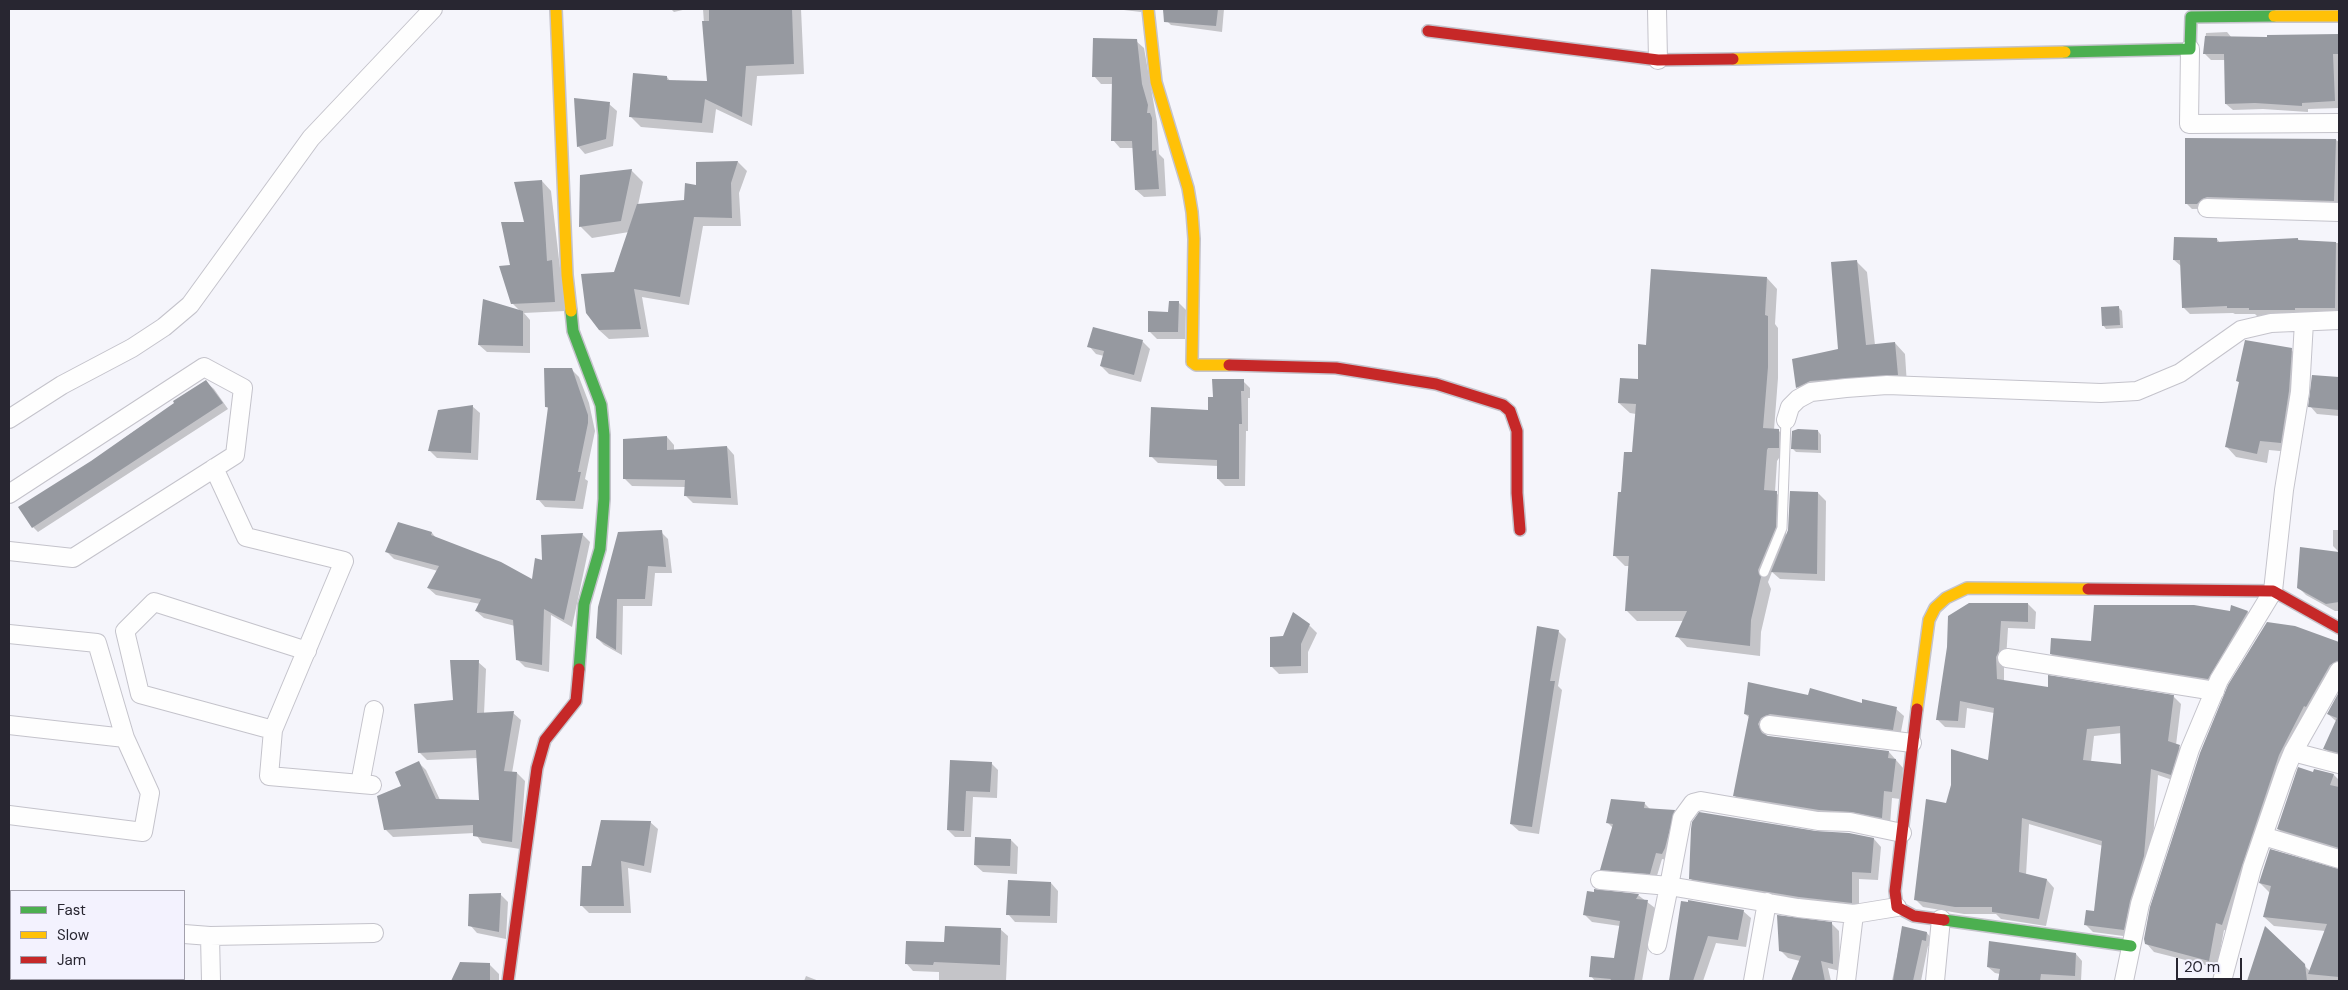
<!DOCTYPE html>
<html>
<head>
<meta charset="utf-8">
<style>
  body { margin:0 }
  #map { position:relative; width:2348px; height:990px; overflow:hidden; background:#f5f5fb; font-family:"DM Sans",sans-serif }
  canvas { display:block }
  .frame { position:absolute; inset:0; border:10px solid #282631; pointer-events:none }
  .legend { position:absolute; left:10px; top:890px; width:175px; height:90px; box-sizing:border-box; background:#f3f2fe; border:1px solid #a2a0ac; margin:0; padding:6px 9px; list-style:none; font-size:15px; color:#282631 }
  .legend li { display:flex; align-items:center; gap:10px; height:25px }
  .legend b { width:25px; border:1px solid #a2a0ac }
  .scale { position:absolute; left:2176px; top:958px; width:66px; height:22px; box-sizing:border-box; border:2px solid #282631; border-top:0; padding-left:6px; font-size:15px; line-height:18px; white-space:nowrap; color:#282631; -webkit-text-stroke:4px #f3f2fe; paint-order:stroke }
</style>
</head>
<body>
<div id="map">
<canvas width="2348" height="990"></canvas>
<div class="frame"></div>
<ul class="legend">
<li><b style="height:6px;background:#4caf50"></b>Fast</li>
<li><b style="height:6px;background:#ffc107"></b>Slow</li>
<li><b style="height:6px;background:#c62828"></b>Jam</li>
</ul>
<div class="scale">20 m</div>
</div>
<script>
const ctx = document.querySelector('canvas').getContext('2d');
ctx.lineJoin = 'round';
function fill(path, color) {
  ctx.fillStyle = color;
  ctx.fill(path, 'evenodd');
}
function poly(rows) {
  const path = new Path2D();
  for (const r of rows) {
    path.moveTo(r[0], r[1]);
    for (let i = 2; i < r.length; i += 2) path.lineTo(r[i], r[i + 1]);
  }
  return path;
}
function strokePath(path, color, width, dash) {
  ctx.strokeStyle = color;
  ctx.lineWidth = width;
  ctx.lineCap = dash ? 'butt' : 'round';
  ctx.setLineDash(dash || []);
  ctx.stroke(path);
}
const shadow = poly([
  [671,9,687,9,674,12],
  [703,9,801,9,804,74,757,76,752,126,716,109,713,133,641,127,631,117,667,77,670,81,708,82],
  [1115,9,1143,9,1141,12],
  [1163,9,1224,9,1222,32,1171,25,1165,19],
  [2227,32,2232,38,2339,36,2339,108,2308,109,2308,112,2263,109,2233,110,2226,104,2225,60,2211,60,2204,53,2206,33],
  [1136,41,1144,48,1157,122,1159,154,1164,159,1166,196,1144,197,1136,190,1134,148,1120,148,1113,140,1113,84,1101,84,1094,76],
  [609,104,617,111,613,146,585,154,578,146],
  [2336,140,2339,142,2339,206,2192,209,2186,203],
  [738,162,747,171,739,193,741,226,703,226,689,305,642,297,649,337,609,339,599,330,629,232,592,238,581,227,581,176,631,170,643,182,638,205,685,201,698,186,698,163],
  [542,181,551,191,565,311,524,313,530,320,530,353,487,352,479,345,520,311,512,303,512,266],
  [2217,239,2220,243,2298,239,2300,242,2339,243,2339,314,2257,316,2255,314,2235,314,2233,313,2190,314,2184,308,2181,266,2174,260],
  [1857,262,1867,272,1875,345,1895,343,1905,354,1907,385,1807,397,1797,387,1840,350],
  [1767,278,1777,289,1775,324,1778,328,1778,378,1774,430,1779,431,1790,441,1789,458,1779,458,1777,461,1775,492,1787,503,1786,537,1818,493,1826,501,1825,581,1780,579,1772,572,1768,582,1771,589,1761,632,1760,656,1687,647,1677,636,1684,621,1637,621,1626,610,1629,566,1625,566,1614,555,1622,494,1633,453,1636,414,1630,413,1619,403,1639,380,1647,346],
  [1178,302,1186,310,1185,339,1157,339,1149,331],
  [2118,307,2122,311,2123,328,2106,329,2103,325],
  [1142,341,1150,349,1141,382,1109,374,1101,366,1104,356,1096,354,1089,346],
  [2291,350,2301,359,2290,452,2269,450,2267,463,2236,457,2227,447,2240,383,2238,381],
  [571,369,579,377,589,403,595,431,585,479,588,481,583,509,545,507,538,499,549,409,546,407],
  [2313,376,2339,379,2339,416,2317,414,2310,406],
  [1243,381,1250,388,1250,398,1248,398,1248,431,1246,431,1245,486,1225,486,1218,479,1218,466,1158,463,1151,456,1209,411,1214,398],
  [206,382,214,389,228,409,38,532,33,527,123,439],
  [472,406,480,413,478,460,437,458,430,451],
  [1818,431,1821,435,1821,453,1796,452,1792,448],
  [667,437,674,445,674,451,727,447,734,455,738,505,693,503,686,496,686,487,632,486,624,478],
  [398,524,432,533,437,539,533,581,582,534,590,542,572,627,551,615,549,672,525,667,517,659,515,626,484,618,476,611,480,604,436,595,428,588,438,571,394,559,386,551],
  [2333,530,2339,530,2339,552,2333,546],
  [661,532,668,539,672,573,655,573,652,606,623,606,622,655,604,645,597,638,599,607],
  [2301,549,2339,553,2339,611,2335,611,2306,595,2298,587],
  [2028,604,2036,612,2035,629,2008,628,2006,659,2004,665,2004,681,2049,688,2173,696,2181,704,2176,745,2187,753,2178,782,2158,775,2151,864,2131,937,2093,932,2086,925,2095,912,2103,846,2029,824,2026,875,2047,880,2054,888,2046,926,2001,919,1996,914,1964,914,1923,907,1915,899,1947,804,1989,761,1994,713,1967,708,1965,728,1945,727,1937,719,1948,647],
  [2122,733,2122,765,2091,762,2094,736],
  [2232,607,2248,612,2255,619,2215,686,2058,661,2051,654,2231,613],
  [1309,625,1317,633,1308,652,1308,673,1279,674,1271,666,1283,637],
  [1558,631,1566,639,1558,686,1562,690,1539,834,1519,831,1511,824],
  [2335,643,2339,647,2339,659,2315,714,2230,932,2224,930,2217,968,2154,952,2146,943],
  [478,662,486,669,484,714,513,713,521,720,512,773,517,773,525,781,520,849,482,843,475,833,393,837,385,829,419,763,426,770,440,800,480,801,478,758,427,760,419,752],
  [1809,696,1896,709,1904,716,1900,737,1766,731,1766,736,1889,752,1903,768,1900,799,1892,798,1890,825,1742,803,1734,795,1750,718,1745,714],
  [2337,699,2339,700,2339,761,2325,749,2337,722,2328,714],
  [951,761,991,763,998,770,997,798,973,797,971,837,955,837,948,830],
  [2315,770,2334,775,2339,780,2339,852,2285,836,2278,829],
  [1644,803,1650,809,1674,811,1680,817,1668,860,1662,859,1656,879,1607,875,1601,869,1613,828,1608,823],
  [650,822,658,829,651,873,628,868,631,913,589,913,581,905,592,867],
  [1816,833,1874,839,1881,847,1878,880,1859,879,1859,910,1698,886,1690,878],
  [1011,840,1018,847,1017,874,983,872,975,865],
  [2336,870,2339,870,2339,981,2248,981,2265,929,2310,971,2325,931,2274,926,2264,917,2270,893,2260,883],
  [1051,883,1058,891,1057,923,1015,922,1008,914],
  [500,894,508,902,506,939,477,933,470,925],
  [1638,895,1655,908,1642,981,1595,981,1591,976,1615,959,1620,926,1592,922,1585,915],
  [1682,902,1743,911,1751,918,1746,947,1716,943,1703,981,1670,981],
  [1831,923,1839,931,1840,971,1828,968,1831,981,1793,981,1800,961,1788,958,1780,950],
  [1903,928,1927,933,1933,940,1932,946,1928,946,1921,981,1892,981],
  [1000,929,1008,936,1006,981,939,981,939,972,913,971,906,963,945,944],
  [2076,954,2082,961,2081,981,2000,981,2000,974,1995,973,1988,967],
  [461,963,490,965,499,974,499,981,452,981],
  [806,976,819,981,804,981]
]);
const building = poly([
  [709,9,792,9,794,64,746,66,742,117,705,99,702,123,629,117,633,73,667,76,667,80,707,81,702,21,709,21],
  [1163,9,1218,9,1216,26,1164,22],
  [2339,34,2339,54,2333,54,2335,101,2302,103,2302,106,2255,103,2225,104,2224,54,2203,54,2205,36,2267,37,2267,35],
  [1093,38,1137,39,1142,84,1148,105,1147,113,1150,113,1152,118,1152,151,1156,150,1159,189,1135,190,1132,141,1111,141,1112,77,1092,77],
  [574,98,610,102,606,139,577,147],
  [2185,138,2336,139,2334,201,2207,197,2202,199,2197,204,2185,204],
  [738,161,731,183,732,218,694,217,680,297,634,289,641,329,599,330,586,313,581,274,614,272,637,204,684,200,685,183,696,185,696,162],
  [632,169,621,221,579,227,580,175],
  [542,180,547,261,552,260,555,302,511,304,499,266,510,265,501,222,524,222,514,182],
  [2174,237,2217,238,2217,242,2298,238,2298,240,2336,242,2335,308,2295,308,2295,310,2249,310,2249,308,2227,308,2227,306,2182,308,2180,260,2173,260],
  [1857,260,1866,345,1895,342,1898,375,1810,381,1796,388,1792,359,1838,349,1831,262],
  [1651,269,1767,277,1765,315,1768,316,1768,367,1763,428,1779,429,1779,448,1768,448,1767,450,1764,490,1777,491,1776,527,1758,570,1761,577,1751,620,1750,646,1675,637,1687,611,1625,611,1629,556,1613,556,1618,492,1621,492,1624,452,1632,452,1636,404,1618,403,1620,378,1638,379,1638,344,1646,345],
  [483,299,523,311,523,346,478,345],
  [1169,301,1179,301,1178,332,1148,332,1148,311,1168,312],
  [2119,306,2120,325,2102,326,2101,307],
  [1093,327,1143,340,1134,375,1100,366,1104,351,1087,347],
  [2245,340,2292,348,2289,391,2281,443,2260,441,2257,454,2225,447,2239,382,2236,381],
  [544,368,572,368,588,415,588,423,578,472,581,472,575,501,536,500,548,407,545,407],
  [2312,375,2339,377,2339,410,2308,407],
  [1212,379,1244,379,1244,391,1241,391,1242,424,1239,424,1239,479,1217,479,1217,460,1149,457,1151,407,1208,410,1208,397,1213,397],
  [206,380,223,403,32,528,18,507,91,461,174,403,173,401],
  [473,405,471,453,428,451,438,410],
  [1798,429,1818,430,1818,450,1791,449,1792,431],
  [667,436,667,450,727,446,731,498,684,496,685,480,623,479,623,439],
  [1790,491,1818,492,1817,574,1771,572,1788,530],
  [398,522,432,532,431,535,501,562,532,579,535,558,542,560,541,535,583,533,564,620,544,609,542,665,516,660,513,620,475,611,481,599,427,588,439,566,385,552],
  [662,530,666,567,648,566,645,599,617,599,616,650,596,638,598,607,618,532],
  [2300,547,2339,552,2339,602,2326,604,2297,588],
  [1969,603,2028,603,2028,622,2001,621,1999,651,1996,657,1997,679,2048,687,2048,675,2174,695,2168,741,2180,745,2171,775,2151,769,2144,856,2130,901,2124,930,2084,925,2086,910,2094,911,2102,841,2022,818,2019,872,2047,879,2039,919,1992,912,1992,907,1955,907,1914,900,1926,799,1946,803,1951,785,1951,749,1988,760,1994,708,1960,701,1958,721,1936,720,1947,647,1948,616],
  [2120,726,2121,764,2083,760,2087,729],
  [2094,605,2194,605,2230,611,2231,605,2248,611,2208,679,2050,654,2051,638,2091,641],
  [1293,612,1310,624,1301,644,1301,666,1270,667,1270,637,1283,636],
  [2267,622,2295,626,2339,642,2339,660,2330,665,2306,707,2304,706,2279,755,2222,925,2216,923,2209,961,2145,944,2144,939,2150,907,2200,753,2228,685],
  [1537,626,1559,630,1550,681,1555,681,1532,827,1510,824],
  [450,660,479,660,477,713,514,711,504,771,517,772,512,842,473,836,473,825,384,830,377,796,401,786,395,772,419,761,436,799,479,800,476,750,418,753,414,704,453,700],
  [1748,682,1808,695,1810,688,1862,703,1862,699,1897,707,1893,730,1770,714,1761,718,1758,724,1762,733,1768,736,1889,751,1888,758,1896,759,1892,792,1884,791,1882,818,1852,812,1819,810,1733,796,1749,715,1744,714],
  [2339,692,2339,753,2323,749,2337,718,2327,714],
  [950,760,992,762,990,792,966,791,964,831,947,830],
  [2298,767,2313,772,2314,769,2334,774,2330,785,2339,787,2339,848,2277,829],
  [1611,799,1645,802,1644,808,1675,810,1665,848,1662,854,1656,853,1650,874,1600,870,1613,824,1606,823],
  [1699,812,1816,831,1849,833,1874,838,1871,873,1852,872,1852,903,1799,897,1689,879,1691,829,1692,822],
  [601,820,651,821,644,866,621,861,624,906,580,906,582,866,591,866],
  [975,837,1011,839,1010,866,974,865],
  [2270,849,2339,869,2339,977,2308,974,2327,924,2263,917,2271,886,2259,883],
  [1008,880,1051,882,1050,916,1006,915],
  [1594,889,1639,894,1636,899,1648,900,1634,981,1610,981,1611,979,1589,977,1591,956,1614,958,1620,921,1583,915,1587,891,1594,892],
  [501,893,499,932,468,926,469,894],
  [1688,900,1744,910,1738,940,1708,936,1693,981,1669,981,1681,901,1688,902],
  [1777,915,1832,922,1833,964,1821,961,1825,981,1791,981,1801,956,1779,951],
  [945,926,1001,928,1000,965,934,962,933,965,905,964,906,941,944,942],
  [1902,926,1927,932,1926,941,1922,940,1913,981,1893,981],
  [2265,926,2305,964,2307,981,2247,981],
  [1989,941,2076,953,2075,976,2041,974,2040,981,1998,981,2000,969,1987,967],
  [460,962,490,963,490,981,451,981]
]);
const lane = poly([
  [1764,572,1782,528,1786,420]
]);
const street = poly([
  [1657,9,1658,60],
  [2190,49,2189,124,2339,123],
  [2207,208,2339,212],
  [9,419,62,385,132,348,164,327,190,305,311,138,433,9],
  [1786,420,1790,407,1798,399,1811,392,1846,388,1887,385,2101,393,2137,391,2180,373,2241,330,2271,323,2339,320],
  [214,468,246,537,344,561,273,730,269,776,372,785],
  [9,494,204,367,243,388,235,455,73,558,9,551],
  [9,634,97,643,125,738,150,793,143,832,9,815],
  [2007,658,2215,691],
  [9,725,125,738],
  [1769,725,1912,743],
  [273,730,140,694,125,631,154,602,307,651],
  [2293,752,2339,764],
  [360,784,374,710],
  [2263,836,2339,859],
  [1600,880,1669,886,1682,818,1693,803,1701,801,1818,821,1850,822,1902,833],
  [9,915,11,916],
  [184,934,210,936,374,933],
  [210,936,211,981],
  [1657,945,1669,886,1798,908,1854,914,1897,907],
  [124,981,124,979],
  [1753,981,1767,902],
  [1846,981,1854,914],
  [1935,981,1941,919],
  [2124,981,2140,904,2190,749,2219,680,2273,591,2284,490,2300,392,2304,322],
  [2222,981,2252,868,2286,769,2293,752,2339,671]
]);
const fast = poly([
  [2065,52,2190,49,2191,17,2274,16],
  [571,311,573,331,601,405,604,435,604,499,600,549,584,604,579,669],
  [1944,920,2131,946]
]);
const slow = poly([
  [556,9,567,275,571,311],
  [1148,9,1156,82,1188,188,1192,212,1194,239,1192,362,1196,365,1229,365],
  [2274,16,2339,16],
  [1733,59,2065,52],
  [1917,709,1929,620,1935,608,1946,598,1967,588,2088,589]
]);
const jam = poly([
  [1428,31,1658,60,1733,59],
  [1229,365,1336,368,1436,384,1503,405,1510,411,1517,431,1517,493,1520,530],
  [2088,589,2273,591,2339,628],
  [1917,709,1895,891,1897,907,1914,916,1944,920],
  [508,981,537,768,545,740,576,701,579,669]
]);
fill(shadow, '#0003');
fill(building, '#9699a0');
strokePath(lane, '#c4c3cb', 11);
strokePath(street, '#c4c3cb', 20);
strokePath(fast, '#c4c3cb', 14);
strokePath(slow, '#c4c3cb', 14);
strokePath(jam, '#c4c3cb', 14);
strokePath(lane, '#fefefe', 9);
strokePath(street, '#fefefe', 18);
strokePath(fast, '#4caf50', 11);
strokePath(slow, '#ffc107', 11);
strokePath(jam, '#c62828', 11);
</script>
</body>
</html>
